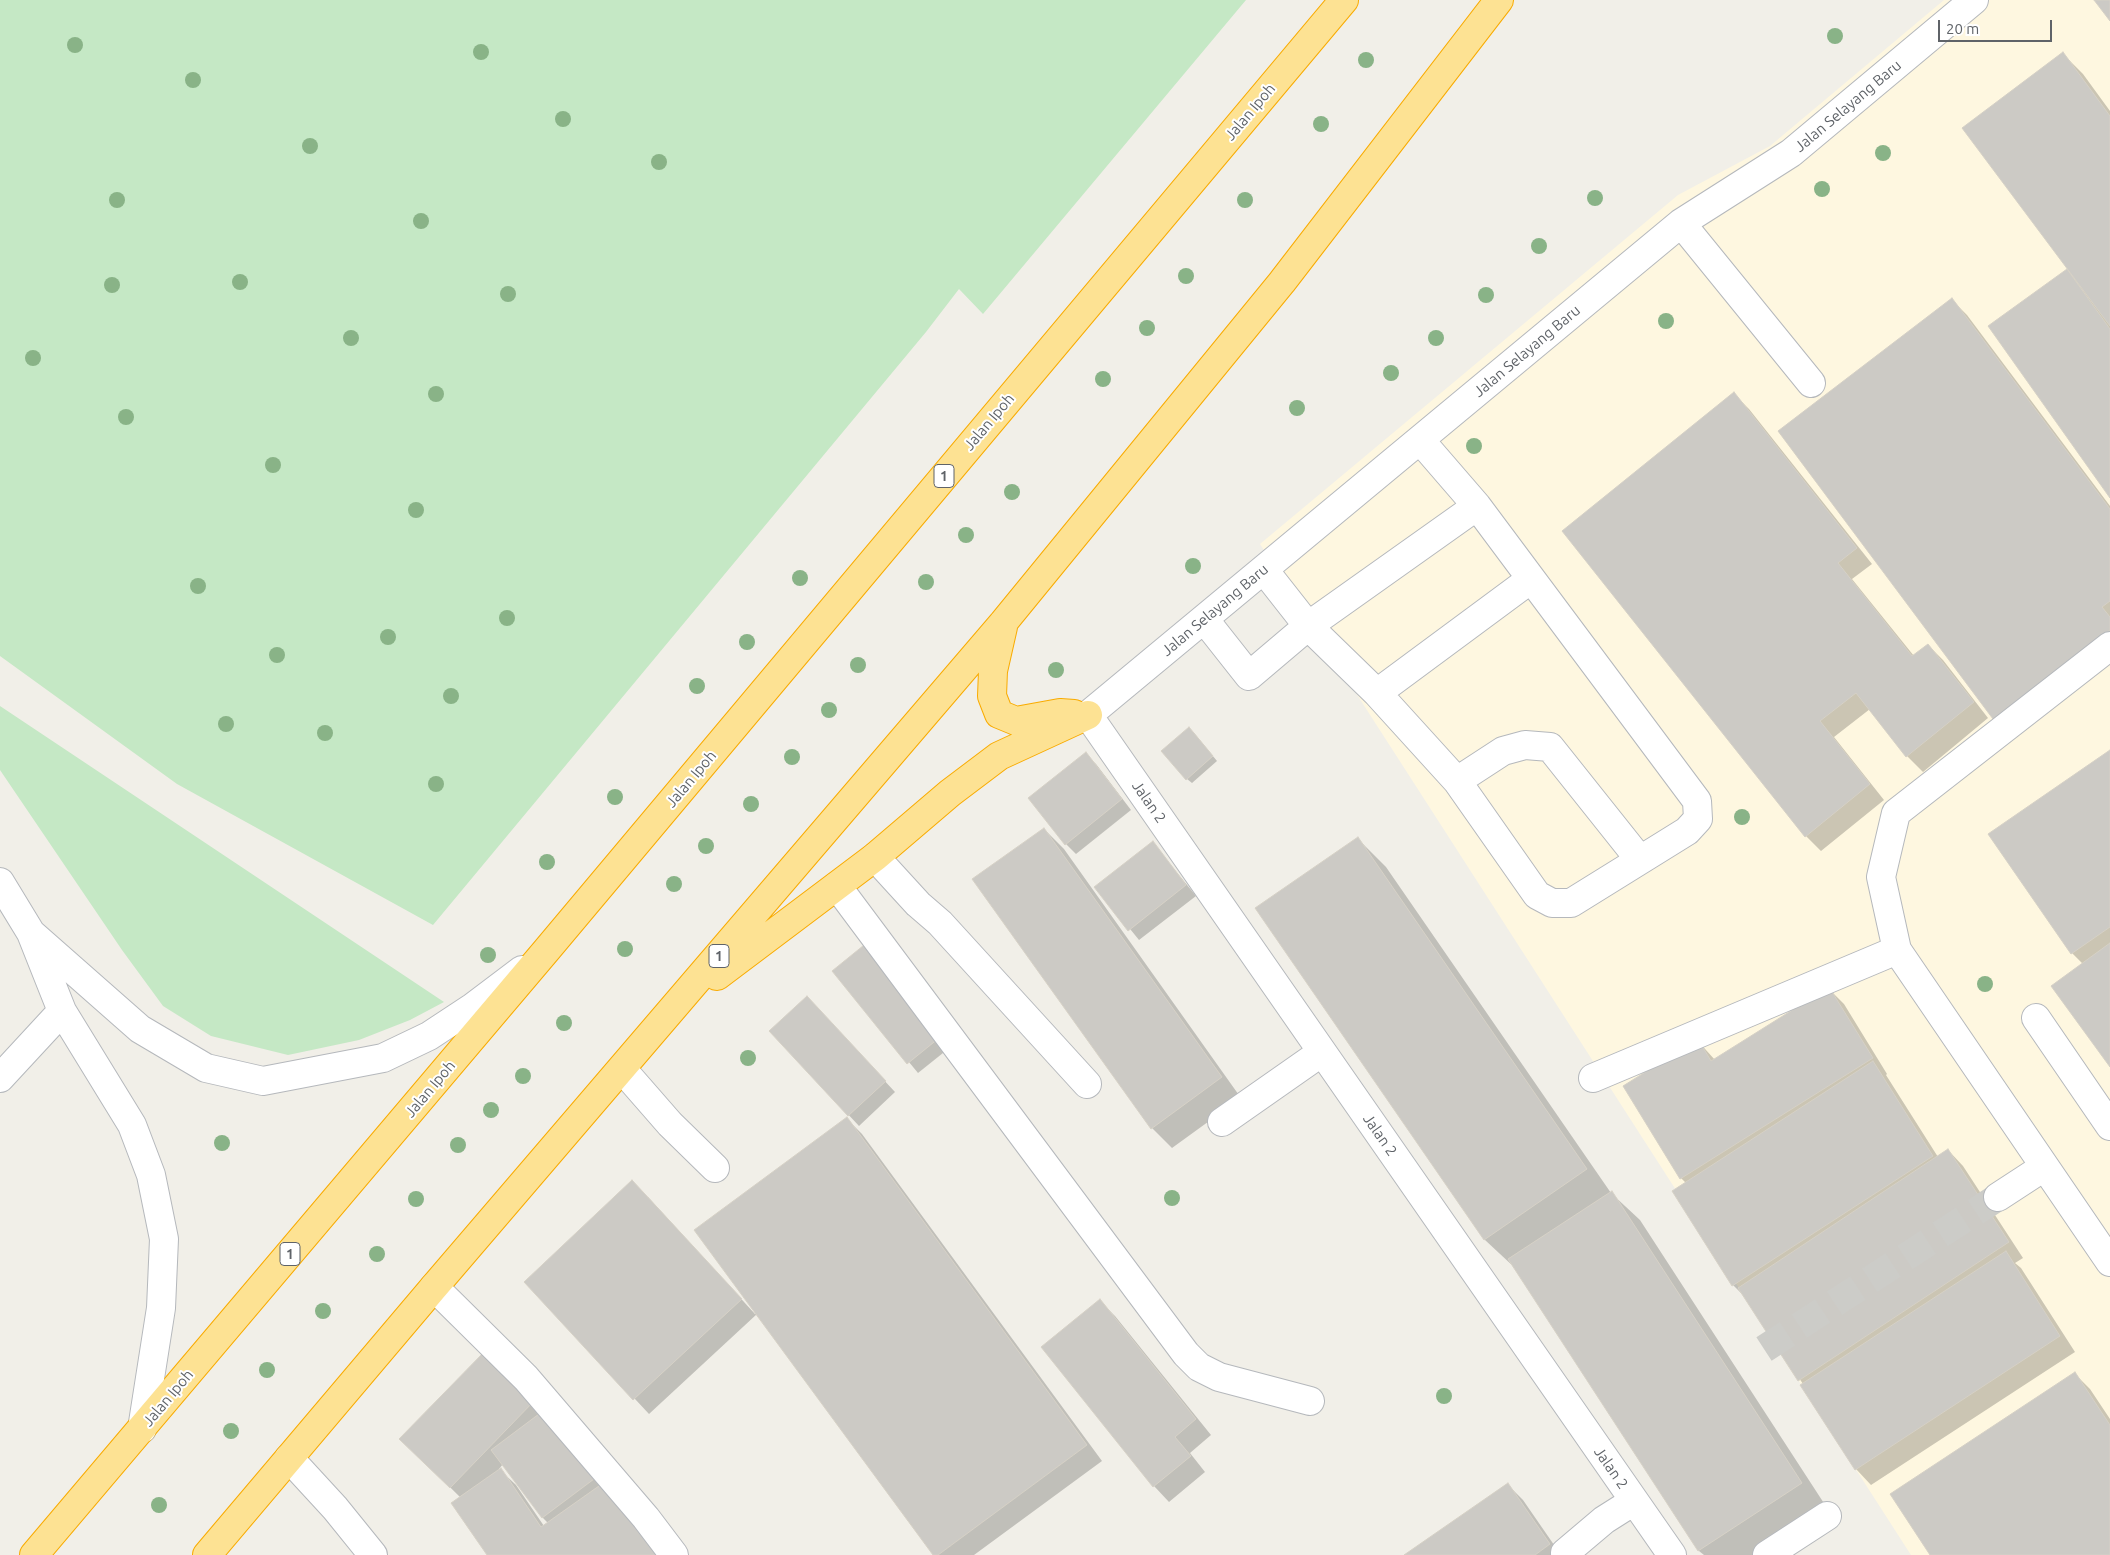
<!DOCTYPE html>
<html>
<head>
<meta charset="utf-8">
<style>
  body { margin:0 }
  #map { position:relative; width:2110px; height:1555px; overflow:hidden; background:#f1efe8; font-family:Ubuntu,sans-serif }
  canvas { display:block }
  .scale { position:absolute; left:1938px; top:20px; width:114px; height:22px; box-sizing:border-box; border:2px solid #5f6368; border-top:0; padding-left:6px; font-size:15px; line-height:18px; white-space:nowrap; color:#5f6368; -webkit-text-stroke:4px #fff; paint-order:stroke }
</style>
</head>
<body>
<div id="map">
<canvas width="2110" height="1555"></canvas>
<div class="scale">20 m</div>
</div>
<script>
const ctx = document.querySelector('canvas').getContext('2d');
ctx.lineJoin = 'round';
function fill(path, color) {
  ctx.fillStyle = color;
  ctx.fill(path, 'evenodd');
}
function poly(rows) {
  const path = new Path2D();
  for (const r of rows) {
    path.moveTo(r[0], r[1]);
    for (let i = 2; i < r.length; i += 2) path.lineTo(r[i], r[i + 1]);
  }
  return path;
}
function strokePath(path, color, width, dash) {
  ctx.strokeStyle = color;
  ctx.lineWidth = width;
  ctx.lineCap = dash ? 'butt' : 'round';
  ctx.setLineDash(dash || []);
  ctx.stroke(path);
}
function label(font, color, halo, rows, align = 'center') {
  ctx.font = font + ' Ubuntu,sans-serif';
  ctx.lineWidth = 4;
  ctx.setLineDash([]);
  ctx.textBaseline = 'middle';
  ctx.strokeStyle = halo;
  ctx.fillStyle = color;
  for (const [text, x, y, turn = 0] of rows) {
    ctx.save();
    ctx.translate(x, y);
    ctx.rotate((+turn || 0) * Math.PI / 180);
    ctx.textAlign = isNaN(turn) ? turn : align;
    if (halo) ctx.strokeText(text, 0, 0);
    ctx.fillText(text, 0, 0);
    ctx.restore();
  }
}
const commercial = poly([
  [1944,0,2110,0,2110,1555,1911,1555,1260,544,1678,195,1770,146]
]);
const green = poly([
  [0,0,1246,0,983,314,959,289,926,332,433,925,177,784,0,656],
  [0,706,444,1002,410,1020,359,1040,288,1055,211,1036,163,1006,122,950,0,770]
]);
const shadow = poly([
  [2063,54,2083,74,2110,111,2110,496,1990,326,2069,269],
  [1952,300,1967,315,2110,506,2110,657,2009,734,1994,718,1779,432],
  [1734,394,1749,409,1872,564,1852,579,1914,656,1928,645,1943,660,1988,718,1923,772,1907,756,1870,709,1834,737,1884,800,1821,851,1806,836],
  [1194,733,1217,761,1192,783,1187,779],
  [2110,751,2110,1065,2083,964,2072,953,1990,835],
  [1085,754,1096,764,1131,810,1076,854,1066,844],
  [1044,829,1064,849,1241,1098,1172,1148,1152,1128],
  [1358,839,1386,867,1611,1193,1640,1220,1829,1511,1763,1555,1704,1555,1699,1551,1514,1267,1485,1240,1257,908],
  [1153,843,1196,896,1139,940,1096,887],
  [834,971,953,1045,918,1073],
  [1829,989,1844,1004,1887,1074,1886,1075,1938,1157,1948,1150,1963,1166,2023,1258,2015,1263,2021,1268,2075,1352,1871,1485,1856,1469,1803,1384,1745,1297,1733,1285,1686,1183,1681,1178,1697,1040,1715,1060],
  [817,1008,895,1092,859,1126,770,1031],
  [846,1118,862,1134,1102,1461,974,1555,934,1555,757,1314,649,1414,526,1282,648,1197,755,1314],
  [1100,1301,1115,1316,1211,1435,1190,1453,1205,1472,1169,1502,1154,1486,1042,1347],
  [486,1352,661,1555,489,1555,461,1498,401,1439],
  [503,1464,543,1518,548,1523,544,1526,516,1485,499,1469],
  [2075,1374,2090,1389,2110,1419,2110,1555,1932,1555],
  [1507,1484,1523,1500,1561,1555,1406,1555]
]);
const building = poly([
  [2094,0,2110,0,2110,21,2094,0],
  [2063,52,2110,116,2110,326,1962,128,2063,52],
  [2067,269,2110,329,2110,498,1988,326,2067,269],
  [1952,298,2110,509,2110,601,2102,607,2110,617,2110,630,1993,719,1778,431,1952,298],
  [1734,392,1857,548,1838,563,1912,656,1928,644,1974,702,1906,757,1856,693,1820,721,1870,784,1805,837,1562,531,1734,392],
  [1189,727,1213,756,1186,780,1161,751,1189,727],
  [2110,750,2110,927,2071,954,1988,834,2110,750],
  [1086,752,1122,799,1065,845,1028,798,1086,752],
  [1044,828,1222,1077,1151,1129,972,879,1044,828],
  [1358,837,1587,1169,1484,1240,1255,908,1358,837],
  [1153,841,1186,885,1128,931,1094,887,1153,841],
  [869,941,944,1034,907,1064,832,971,869,941],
  [2110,943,2110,1067,2051,986,2110,943],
  [1829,987,1873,1058,1680,1179,1623,1086,1698,1039,1711,1061,1829,987],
  [807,996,886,1081,848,1116,769,1031,807,996],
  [1873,1061,1933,1156,1732,1286,1672,1191,1873,1061],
  [847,1117,1087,1445,938,1555,933,1555,694,1230,847,1117],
  [1948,1149,2009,1242,1798,1381,1738,1288,1948,1149],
  [632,1180,742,1299,633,1400,524,1282,632,1180],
  [1612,1191,1802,1483,1698,1551,1508,1259,1612,1191],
  [2006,1251,2060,1336,1855,1470,1800,1385,2006,1251],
  [1100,1299,1196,1419,1175,1437,1191,1456,1153,1487,1041,1347,1100,1299],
  [486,1350,536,1399,450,1488,399,1439,486,1350],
  [2075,1372,2110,1425,2110,1555,1930,1555,1890,1494,2075,1372],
  [547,1408,598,1476,542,1518,491,1450,547,1408],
  [501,1468,541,1527,606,1481,658,1555,487,1555,451,1503,501,1468],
  [1508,1483,1550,1544,1535,1555,1404,1555,1508,1483]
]);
const minorTunnel = poly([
  [1764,1349,1998,1197]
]);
const minor = poly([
  [1681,223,1811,383],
  [1264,570,1308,626,1377,693,1457,781,1537,895,1552,903,1571,903,1687,831,1698,819,1697,801,1477,506,1420,440],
  [1204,619,1249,676,1308,626,1477,506],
  [2110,646,1896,813,1881,877,1897,950,2110,1262],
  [1377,693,1531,579],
  [1457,781,1503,751,1525,745,1550,747,1640,860],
  [875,857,918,904,940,923,1087,1084],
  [0,882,31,933,62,1011,132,1125,151,1175,164,1239,161,1308,142,1429],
  [837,886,1186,1354,1199,1367,1219,1377,1310,1401],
  [31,933,140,1029,206,1068,263,1081,383,1058,429,1036,473,1007,522,970],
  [2036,1018,2110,1126],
  [622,1069,670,1124,715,1168],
  [0,1078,62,1011],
  [1593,1078,1897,950],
  [1222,1122,1322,1052],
  [1998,1197,2044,1167],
  [434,1287,526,1378,646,1518,674,1555],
  [289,1458,335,1508,373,1555],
  [1565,1553,1604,1520,1634,1501],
  [1672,1555,1088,715,1681,223,1791,153,1974,0],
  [1767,1555,1827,1516]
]);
const highway = poly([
  [1003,627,993,671,992,696,999,714,1016,721,1060,713,1074,714],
  [717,976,875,857,950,793,999,756,1088,715],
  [34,1555,545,952,1344,0],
  [207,1555,434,1287,1003,623,1282,282,1499,0]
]);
const trees = [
  [1835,36],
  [75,45],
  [481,52],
  [1366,60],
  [193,80],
  [563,119],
  [1321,124],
  [310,146],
  [1883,153],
  [659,162],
  [1822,189],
  [1595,198],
  [117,200],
  [1245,200],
  [421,221],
  [1539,246],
  [1186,276],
  [240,282],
  [112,285],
  [508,294],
  [1486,295],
  [1666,321],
  [1147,328],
  [351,338],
  [1436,338],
  [33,358],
  [1391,373],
  [1103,379],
  [436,394],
  [1297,408],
  [126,417],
  [1474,446],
  [273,465],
  [1012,492],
  [416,510],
  [966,535],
  [1193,566],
  [800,578],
  [926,582],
  [198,586],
  [507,618],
  [388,637],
  [747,642],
  [277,655],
  [858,665],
  [1056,670],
  [697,686],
  [451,696],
  [829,710],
  [226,724],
  [325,733],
  [792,757],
  [436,784],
  [615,797],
  [751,804],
  [1742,817],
  [706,846],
  [547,862],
  [674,884],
  [625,949],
  [488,955],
  [1985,984],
  [564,1023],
  [748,1058],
  [523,1076],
  [491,1110],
  [222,1143],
  [458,1145],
  [1172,1198],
  [416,1199],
  [377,1254],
  [323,1311],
  [267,1370],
  [1444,1396],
  [231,1431],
  [159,1505]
];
const shields = [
  [944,476,20],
  [719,956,20],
  [290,1254,20]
];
const shieldNames = [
  ["1",944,476],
  ["1",719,956],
  ["1",290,1254]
];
const streetNames = [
  ["Jalan Selayang Baru",1848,106,-40],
  ["Jalan Ipoh",1250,112,-50],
  ["Jalan Selayang Baru",1527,351,-40],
  ["Jalan Ipoh",989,422,-50],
  ["Jalan Selayang Baru",1215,610,-40],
  ["Jalan Ipoh",691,779,-50],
  ["Jalan 2",1149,802,55],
  ["Jalan Ipoh",430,1089,-50],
  ["Jalan 2",1380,1135,55],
  ["Jalan Ipoh",168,1398,-50],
  ["Jalan 2",1611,1468,55]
];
fill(commercial, '#fef7e0');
fill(green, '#c5e8c5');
fill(shadow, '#0003');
fill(building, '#cccac5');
strokePath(building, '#d6d1c6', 1);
strokePath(minorTunnel, '#ccccc8', 28, [28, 14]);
strokePath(minor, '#b5b8bc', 30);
strokePath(highway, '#f9ab00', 30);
strokePath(minor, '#fff', 28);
strokePath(highway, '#fde293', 28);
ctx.fillStyle = '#89b387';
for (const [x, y] of trees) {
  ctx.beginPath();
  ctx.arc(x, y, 8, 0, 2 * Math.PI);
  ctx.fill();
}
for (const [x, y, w] of shields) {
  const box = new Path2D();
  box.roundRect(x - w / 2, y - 11.5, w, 23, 4);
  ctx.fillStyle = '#fff';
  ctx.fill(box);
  strokePath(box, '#5f6368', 1);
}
label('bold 14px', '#5f6368', null, shieldNames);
label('15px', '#5f6368', '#fff', streetNames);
</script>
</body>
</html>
